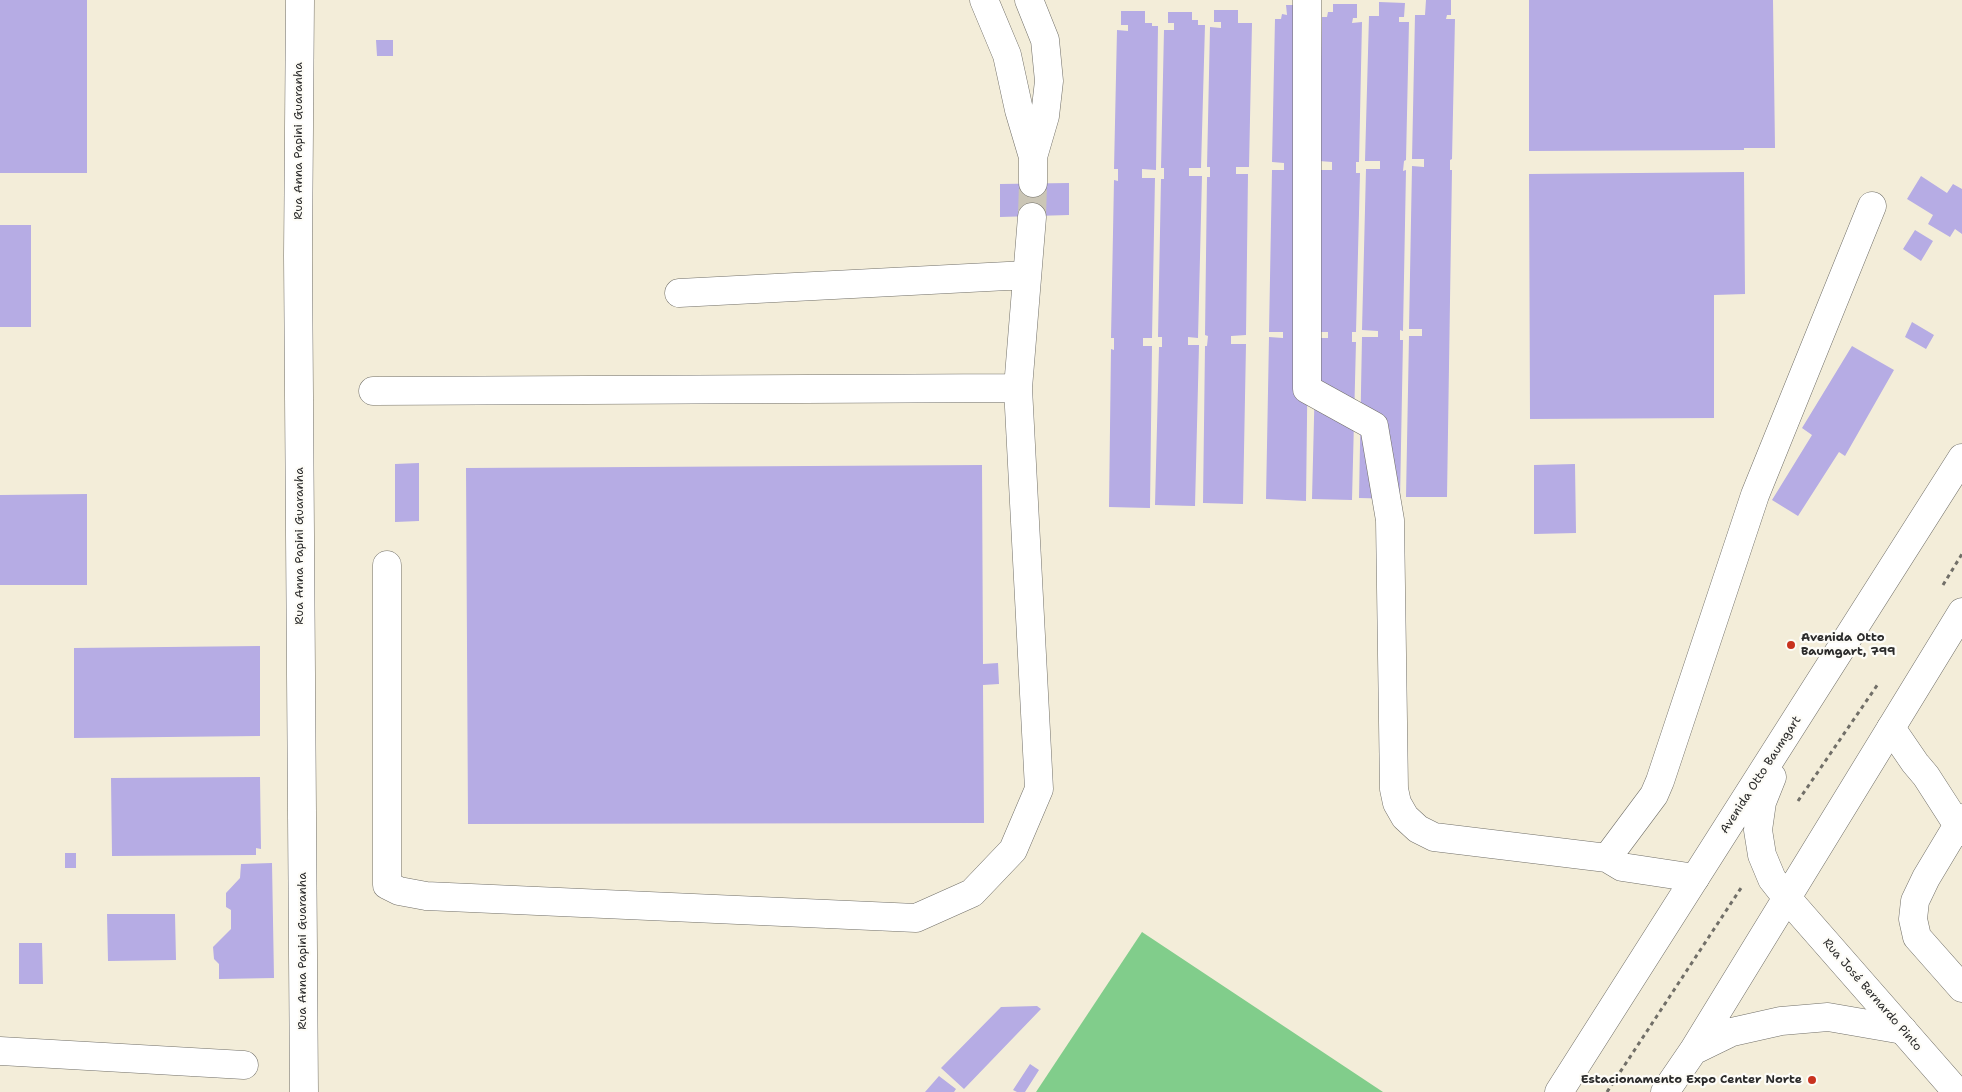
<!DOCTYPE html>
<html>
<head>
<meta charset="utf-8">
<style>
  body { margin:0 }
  canvas { display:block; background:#f3edd9 }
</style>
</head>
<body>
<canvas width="1962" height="1092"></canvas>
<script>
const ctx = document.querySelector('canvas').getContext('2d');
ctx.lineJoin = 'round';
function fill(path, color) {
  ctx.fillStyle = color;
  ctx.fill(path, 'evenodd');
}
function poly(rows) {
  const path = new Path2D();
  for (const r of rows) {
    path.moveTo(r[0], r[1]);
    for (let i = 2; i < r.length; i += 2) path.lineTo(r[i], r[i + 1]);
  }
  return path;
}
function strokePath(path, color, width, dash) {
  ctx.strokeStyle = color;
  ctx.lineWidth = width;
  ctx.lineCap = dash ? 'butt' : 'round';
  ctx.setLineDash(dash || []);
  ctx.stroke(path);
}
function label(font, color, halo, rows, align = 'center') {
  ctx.font = font + ' "Shantell Sans",sans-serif';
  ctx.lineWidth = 4.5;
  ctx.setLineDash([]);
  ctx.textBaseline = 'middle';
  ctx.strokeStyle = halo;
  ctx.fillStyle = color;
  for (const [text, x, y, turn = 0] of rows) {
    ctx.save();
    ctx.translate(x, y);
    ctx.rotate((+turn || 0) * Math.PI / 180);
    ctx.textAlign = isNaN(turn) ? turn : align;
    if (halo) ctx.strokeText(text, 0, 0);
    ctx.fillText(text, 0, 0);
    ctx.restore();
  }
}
const green = poly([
  [1142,932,1383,1092,1036,1092]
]);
const building = poly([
  [0,0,87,0,87,173,0,173],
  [1426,0,1451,0,1451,15,1447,15,1446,19,1455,19,1452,159,1450,160,1450,170,1452,170,1447,497,1406,497,1409,336,1422,336,1422,329,1409,329,1412,166,1424,167,1424,159,1412,159,1415,15,1425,15],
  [1529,0,1773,0,1775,148,1744,148,1744,150,1529,151],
  [1379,2,1405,3,1404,17,1399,17,1399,22,1409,22,1406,160,1404,161,1403,171,1406,170,1403,331,1400,330,1400,340,1403,340,1400,499,1359,498,1362,337,1378,337,1378,331,1362,330,1366,169,1380,169,1380,161,1365,161,1369,16,1379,16],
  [1333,4,1357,4,1357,18,1353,18,1352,23,1362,22,1359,162,1356,162,1356,173,1360,173,1356,332,1352,332,1352,342,1356,342,1352,500,1312,499,1316,338,1328,338,1328,332,1315,332,1319,170,1332,170,1332,162,1319,161,1322,17,1327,17,1328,12,1333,12],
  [1286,5,1312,5,1306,501,1266,499,1269,337,1283,338,1283,332,1269,332,1272,170,1284,170,1284,163,1272,162,1275,19,1281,19,1282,14,1287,15],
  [1214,10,1238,10,1238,23,1252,23,1249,167,1236,167,1236,174,1248,174,1246,335,1231,336,1231,344,1246,344,1243,504,1203,503,1205,346,1207,346,1208,336,1205,335,1207,177,1210,177,1210,167,1207,167,1210,27,1221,28,1221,22,1214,22],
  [1121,11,1145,11,1145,23,1152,23,1152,26,1158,26,1156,170,1142,169,1142,178,1155,178,1152,338,1143,338,1143,346,1152,346,1150,508,1109,507,1111,349,1114,350,1114,338,1111,338,1114,180,1118,181,1118,169,1114,169,1117,30,1128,31,1128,25,1121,25],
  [1168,12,1192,12,1192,20,1198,20,1198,25,1205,25,1201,168,1189,168,1189,176,1202,176,1198,338,1188,337,1188,345,1199,345,1195,506,1155,505,1159,347,1162,347,1162,337,1158,337,1161,179,1164,179,1164,168,1161,168,1164,30,1174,30,1174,23,1168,23],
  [376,40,393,40,393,56,377,56],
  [1744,172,1745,294,1714,295,1714,418,1530,419,1529,174],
  [1921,176,1947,193,1953,184,1962,189,1962,234,1955,229,1950,237,1928,224,1933,215,1907,199],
  [1069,183,1069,215,1000,217,1000,184],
  [0,225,31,225,31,327,0,327],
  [1915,230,1933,241,1921,261,1903,249],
  [1912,322,1934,335,1926,349,1905,337],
  [1852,346,1894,370,1845,456,1839,452,1798,516,1772,500,1812,435,1802,428],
  [419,463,419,521,395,522,395,464],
  [1575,464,1576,533,1534,534,1534,465],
  [982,465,983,664,998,663,999,684,983,685,984,823,468,824,466,468],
  [87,494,87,585,0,585,0,495],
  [260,646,260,736,74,738,74,648],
  [260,777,261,849,256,848,256,855,112,856,111,778],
  [65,853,76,853,76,868,65,868],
  [272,863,274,978,219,979,219,964,214,959,213,947,231,929,231,910,226,907,226,893,240,878,241,864],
  [107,914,175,914,176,960,108,961],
  [19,943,42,943,43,984,19,984],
  [1037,1006,1041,1009,964,1089,941,1068,1001,1007],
  [1030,1064,1039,1070,1025,1092,1017,1092,1013,1090],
  [939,1076,956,1089,954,1092,925,1092]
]);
const minorTunnel = poly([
  [1032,217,1033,183]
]);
const path = poly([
  [1943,585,1962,554],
  [1798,801,1878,684],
  [1607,1092,1741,888]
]);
const minor = poly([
  [300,0,298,256,304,1092],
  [984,0,1007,55,1019,110,1033,157],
  [1029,0,1045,40,1049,81,1045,116,1033,157,1033,183],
  [1307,0,1307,389,1374,426,1390,520,1394,789,1397,803,1405,817,1418,829,1434,837,1607,858,1622,867,1695,878],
  [679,293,1027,275],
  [373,391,1018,388],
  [387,565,387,885,399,891,426,896,916,918,972,893,1013,850,1039,789,1018,388,1032,217],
  [1891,728,1915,763,1926,776,1962,832],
  [1962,818,1926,878,1915,901,1913,919,1917,937,1962,988],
  [1607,858,1654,795,1660,781,1755,495,1872,206],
  [1787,898,1957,1092],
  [0,1051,244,1065]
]);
const major = poly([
  [1772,777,1762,802,1758,830,1762,855,1772,879,1787,898],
  [1693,1051,1732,1032,1781,1021,1828,1017,1903,1030],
  [1559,1092,1962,458],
  [1665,1092,1693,1051,1962,612]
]);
const markers = [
  [1791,645,5,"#c8321e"],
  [1812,1080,5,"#c8321e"]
];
const streetNames = [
  ["Rua Anna Papini Guaranha",299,141,-90],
  ["Rua Anna Papini Guaranha",300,546,-90],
  ["Avenida Otto Baumgart",1761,775,-57],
  ["Rua Anna Papini Guaranha",303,951,-90],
  ["Rua José Bernardo Pinto",1872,995,49]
];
const poiNames = [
  ["Avenida Otto",1801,638],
  ["Baumgart, 799",1801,652],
  ["Estacionamento Expo Center Norte",1802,1080,"right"]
];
fill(green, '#81cd8b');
fill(building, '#b6ace4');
strokePath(minorTunnel, '#cbc6b6', 28, [28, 14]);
strokePath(minor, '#716f68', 29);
strokePath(major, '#716f68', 29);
strokePath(path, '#716f68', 3, [4, 4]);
strokePath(minor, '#fff', 28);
strokePath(major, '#fff', 28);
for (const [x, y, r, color] of markers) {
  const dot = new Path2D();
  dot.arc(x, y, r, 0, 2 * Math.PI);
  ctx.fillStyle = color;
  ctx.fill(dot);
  strokePath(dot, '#fdfcf7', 2);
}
label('12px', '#2b2b2b', '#fdfcf7', streetNames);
label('bold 12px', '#2b2b2b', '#fdfcf7', poiNames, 'left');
</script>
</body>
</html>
